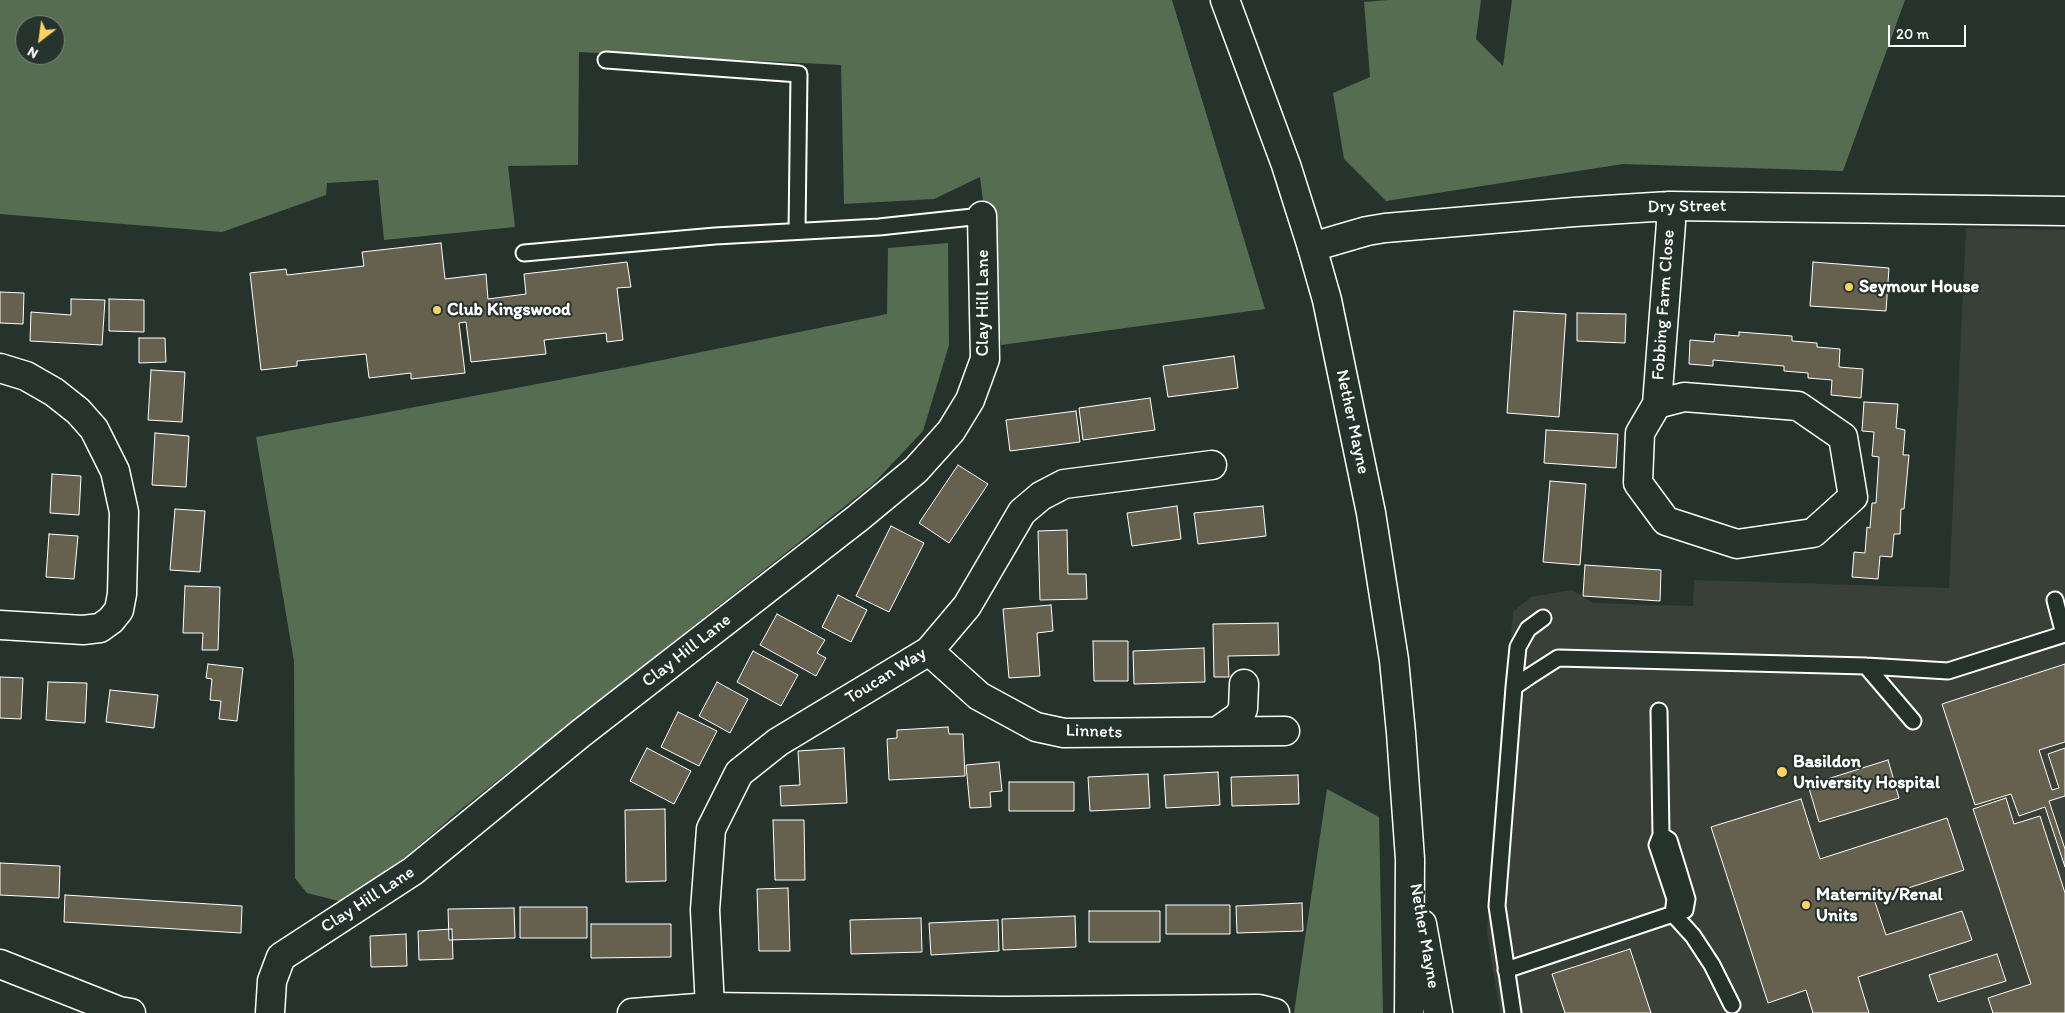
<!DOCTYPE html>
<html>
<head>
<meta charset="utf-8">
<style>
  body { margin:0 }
  #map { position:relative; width:2065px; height:1013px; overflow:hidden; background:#26332d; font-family:Itim,sans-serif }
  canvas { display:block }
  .north { position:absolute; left:15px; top:15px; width:50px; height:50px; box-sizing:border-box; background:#26332d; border:1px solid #7d8581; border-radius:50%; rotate:210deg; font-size:14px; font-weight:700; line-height:20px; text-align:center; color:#fff }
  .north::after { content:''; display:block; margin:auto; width:18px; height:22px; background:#ffd166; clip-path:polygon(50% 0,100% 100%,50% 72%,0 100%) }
  .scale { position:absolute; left:1888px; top:25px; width:78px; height:22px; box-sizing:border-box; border:2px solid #fff; border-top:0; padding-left:6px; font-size:15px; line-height:18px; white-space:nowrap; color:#fff; -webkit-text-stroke:4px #26332d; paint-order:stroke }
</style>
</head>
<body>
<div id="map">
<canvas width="2065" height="1013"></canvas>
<div class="north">N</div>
<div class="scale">20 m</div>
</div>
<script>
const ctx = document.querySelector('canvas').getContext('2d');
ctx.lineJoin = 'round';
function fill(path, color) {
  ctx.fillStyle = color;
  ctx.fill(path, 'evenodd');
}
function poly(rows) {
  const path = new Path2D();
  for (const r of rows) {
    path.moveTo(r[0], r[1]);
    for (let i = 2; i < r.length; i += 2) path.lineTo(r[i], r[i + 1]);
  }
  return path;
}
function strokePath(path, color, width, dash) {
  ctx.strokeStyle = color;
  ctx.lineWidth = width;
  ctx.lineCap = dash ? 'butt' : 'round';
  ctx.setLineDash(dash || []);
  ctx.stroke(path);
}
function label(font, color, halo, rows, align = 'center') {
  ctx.font = font + ' Itim,sans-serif';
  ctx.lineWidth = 4;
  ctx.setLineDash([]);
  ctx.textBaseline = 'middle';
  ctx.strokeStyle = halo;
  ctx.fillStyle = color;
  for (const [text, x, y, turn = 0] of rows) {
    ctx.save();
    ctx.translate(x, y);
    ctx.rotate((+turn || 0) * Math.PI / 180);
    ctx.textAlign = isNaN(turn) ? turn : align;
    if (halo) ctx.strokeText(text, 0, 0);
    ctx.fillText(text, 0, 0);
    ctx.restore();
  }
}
const built = poly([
  [1966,228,2065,230,2065,1013,1500,1013,1487,932,1513,612,1531,597,1572,590,1593,603,1693,606,1694,580,1949,588]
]);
const green = poly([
  [0,0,1172,0,1265,309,1001,345,980,177,934,199,844,204,841,65,579,52,578,165,508,166,515,227,384,240,378,180,327,183,326,195,222,232,0,214],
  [25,25,55,25,55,55,25,55],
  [1388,0,1481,0,1476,39,1503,66,1512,0,1905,0,1843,171,1623,164,1386,201,1344,159,1333,93,1370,77,1364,2],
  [948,243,949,345,923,431,873,484,459,811,404,858,343,902,307,893,295,878,294,661,256,437,638,365,887,314,888,248],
  [1327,789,1379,817,1383,1013,1294,1013]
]);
const building = poly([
  [441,243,445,279,486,274,488,299,526,294,524,274,627,262,631,287,617,288,623,340,607,342,606,333,544,340,546,354,471,362,466,322,459,323,465,373,411,379,411,373,369,378,366,354,297,361,297,366,261,370,250,273,286,269,287,275,364,266,362,252,441,243],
  [1813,262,1889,268,1886,311,1810,306,1813,262],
  [0,292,24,293,23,324,0,323,0,292],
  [71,299,105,300,102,345,30,341,31,312,71,315,71,299],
  [109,299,144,300,144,332,109,331,109,299],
  [1514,311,1566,314,1559,417,1507,413,1514,311],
  [1577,313,1626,314,1625,343,1577,341,1577,313],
  [1739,332,1792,336,1792,341,1817,343,1817,347,1840,349,1839,367,1863,369,1861,398,1831,395,1832,380,1808,378,1808,373,1784,371,1784,366,1713,360,1713,366,1689,364,1690,340,1714,342,1715,334,1739,336,1739,332],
  [139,338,165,338,166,362,139,363,139,338],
  [1234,356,1238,388,1168,397,1163,366,1234,356],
  [151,370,185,372,182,422,148,420,151,370],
  [1150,398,1155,430,1083,440,1079,408,1150,398],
  [1864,402,1898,404,1896,428,1905,430,1903,455,1909,455,1904,509,1901,509,1900,534,1894,534,1892,557,1880,556,1878,579,1852,577,1854,552,1865,553,1867,527,1870,528,1872,503,1876,503,1879,457,1872,456,1874,432,1862,431,1864,402],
  [1076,411,1080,442,1010,451,1006,420,1076,411],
  [1546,430,1618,434,1616,468,1544,463,1546,430],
  [155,433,189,436,186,487,152,485,155,433],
  [958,465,988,484,949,543,919,523,958,465],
  [52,474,81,476,79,515,50,513,52,474],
  [1550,481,1586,484,1580,565,1543,562,1550,481],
  [1177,506,1181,539,1132,546,1127,513,1177,506],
  [1263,506,1266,536,1198,544,1194,513,1263,506],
  [175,509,205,511,200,572,170,570,175,509],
  [891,526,924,543,889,612,856,596,891,526],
  [1067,530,1068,574,1086,574,1087,599,1040,600,1038,531,1067,530],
  [49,534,78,536,74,579,46,577,49,534],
  [1585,565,1661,570,1660,601,1583,596,1585,565],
  [185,586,220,587,218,650,202,650,203,633,183,633,185,586],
  [838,595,867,610,851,642,822,627,838,595],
  [1051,605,1053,631,1037,633,1040,676,1009,678,1003,609,1051,605],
  [777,614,825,640,817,653,826,658,816,676,760,645,777,614],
  [1278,623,1279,655,1228,656,1229,677,1214,677,1213,624,1278,623],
  [1093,641,1128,641,1128,681,1094,681,1093,641],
  [1204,648,1205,682,1134,684,1133,651,1204,648],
  [753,651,798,675,781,706,737,682,753,651],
  [208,664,243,668,237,721,219,719,221,701,210,700,212,679,206,678,208,664],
  [2065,664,2065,742,2039,750,2052,790,2059,788,2048,754,2065,748,2065,796,2049,801,2065,849,2065,867,2045,807,2019,816,2011,794,1975,805,1942,704,2065,664],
  [0,677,23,678,21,719,0,718,0,677],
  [48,682,87,683,85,723,46,720,48,682],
  [717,682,748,699,730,733,699,716,717,682],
  [110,690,158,695,154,728,106,722,110,690],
  [678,712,717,731,699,766,661,747,678,712],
  [948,727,949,734,963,734,965,776,889,780,887,739,897,738,897,730,948,727],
  [647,748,691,771,674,804,630,781,647,748],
  [844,748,847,803,781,806,780,786,800,785,798,751,844,748],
  [1888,760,1899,798,1819,822,1808,785,1888,760],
  [999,762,1002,791,990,792,991,807,970,808,966,765,999,762],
  [1218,772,1220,805,1166,808,1164,775,1218,772],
  [1148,774,1150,808,1090,811,1088,777,1148,774],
  [1298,775,1299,804,1232,806,1231,777,1298,775],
  [1009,782,1074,782,1074,811,1009,811,1009,782],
  [2006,798,2014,824,2040,816,2065,893,2065,1013,1993,1013,1988,998,2031,984,1973,809,2006,798],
  [1801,799,1820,859,1947,818,1964,870,1874,899,1886,935,1962,911,1972,940,1858,977,1869,1013,1813,1013,1806,990,1768,1003,1711,827,1801,799],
  [665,809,666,881,626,882,625,810,665,809],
  [773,820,804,820,805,880,775,880,773,820],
  [0,863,60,866,59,898,0,895,0,863],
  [788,888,790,951,759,951,757,889,788,888],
  [65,895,242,906,241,933,64,922,65,895],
  [1302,903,1303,931,1237,933,1236,906,1302,903],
  [1166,905,1230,905,1230,934,1166,934,1166,905],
  [520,907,587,907,587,938,520,938,520,907],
  [514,908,515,938,449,940,448,909,514,908],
  [1089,911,1160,911,1160,942,1089,942,1089,911],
  [1075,916,1076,947,1003,950,1002,919,1075,916],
  [921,918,922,952,851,954,850,920,921,918],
  [998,920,999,951,931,955,929,923,998,920],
  [591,924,671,924,671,957,591,958,591,924],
  [452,929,453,959,419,960,418,931,452,929],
  [406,934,407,966,371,967,370,936,406,934],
  [1630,949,1651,1013,1565,1013,1552,974,1630,949],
  [1997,954,2006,981,1938,1002,1929,975,1997,954]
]);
const lane = poly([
  [606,60,799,74,797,231],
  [524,253,715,236,879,227,982,216],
  [2055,600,2064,634],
  [1866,666,1913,721],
  [1514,687,1518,647,1528,629,1543,618],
  [1659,711,1661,835,1657,845,1675,899,1673,914,1693,936,1712,965,1732,1005],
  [1506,970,1685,910,1687,899,1677,866,1669,840,1661,835],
  [1513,1013,1497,906,1514,687,1530,676,1558,658,1866,666,1948,671,2065,634]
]);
const street = poly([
  [1312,247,1367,231,1385,228,1574,212,1669,206,2065,211],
  [0,368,26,376,54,392,78,411,94,429,115,471,124,512,122,594,119,610,111,620,100,628,83,630,0,625],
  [1657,404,1640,433,1638,483,1666,521,1737,544,1813,533,1853,497,1843,437,1798,406,1684,397,1657,404,1671,223,1669,206],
  [929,651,979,696,1036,727,1064,733,1285,731],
  [1218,731,1238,717,1243,709,1244,684],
  [710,1007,705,910,711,829,739,773,778,742,929,651,967,606,1022,512,1041,496,1064,484,1212,465],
  [270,1013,272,981,281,957,413,871,580,734,858,518,916,470,951,431,970,400,985,359,982,216]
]);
const secondary = poly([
  [0,964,119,1011,131,1013],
  [632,1013,710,1007,1002,1011,1259,1009,1275,1013]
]);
const primary = poly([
  [1225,0,1286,165,1312,247,1327,300,1371,513,1394,660,1401,733,1410,859,1409,1013],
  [1422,924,1438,1013]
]);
const markers = [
  [1849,287,5,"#ffd166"],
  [437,310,5,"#ffd166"],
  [1782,772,6,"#ffd166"],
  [1806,905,5,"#ffd166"]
];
const streetNames = [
  ["Dry Street",1687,207,-1],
  ["Clay Hill Lane",983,303,-90],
  ["Fobbing Farm Close",1664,305,-86],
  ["Nether Mayne",1352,422,78],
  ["Clay Hill Lane",687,651,-38],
  ["Toucan Way",886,676,-32],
  ["Linnets",1094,732,2],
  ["Clay Hill Lane",368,900,-33],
  ["Nether Mayne",1424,936,80]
];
const poiNames = [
  ["Seymour House",1859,287],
  ["Club Kingswood",447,310],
  ["Basildon",1793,762],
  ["University Hospital",1793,783],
  ["Maternity/Renal",1816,895],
  ["Units",1816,916]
];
fill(built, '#394037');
fill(green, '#566d52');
fill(building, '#66604f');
strokePath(building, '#fff', 1);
strokePath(lane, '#fff', 19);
strokePath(street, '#fff', 31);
strokePath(secondary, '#fff', 31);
strokePath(primary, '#fff', 31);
strokePath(lane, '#26332d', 15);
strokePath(street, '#26332d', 28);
strokePath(secondary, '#26332d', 28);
strokePath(primary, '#26332d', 28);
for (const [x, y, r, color] of markers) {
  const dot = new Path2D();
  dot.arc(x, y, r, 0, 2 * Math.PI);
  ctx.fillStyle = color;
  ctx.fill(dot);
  strokePath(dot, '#26332d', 2);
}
label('18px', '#fff', '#26332d', streetNames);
label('bold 18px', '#fff', '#26332d', poiNames, 'left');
</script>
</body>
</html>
